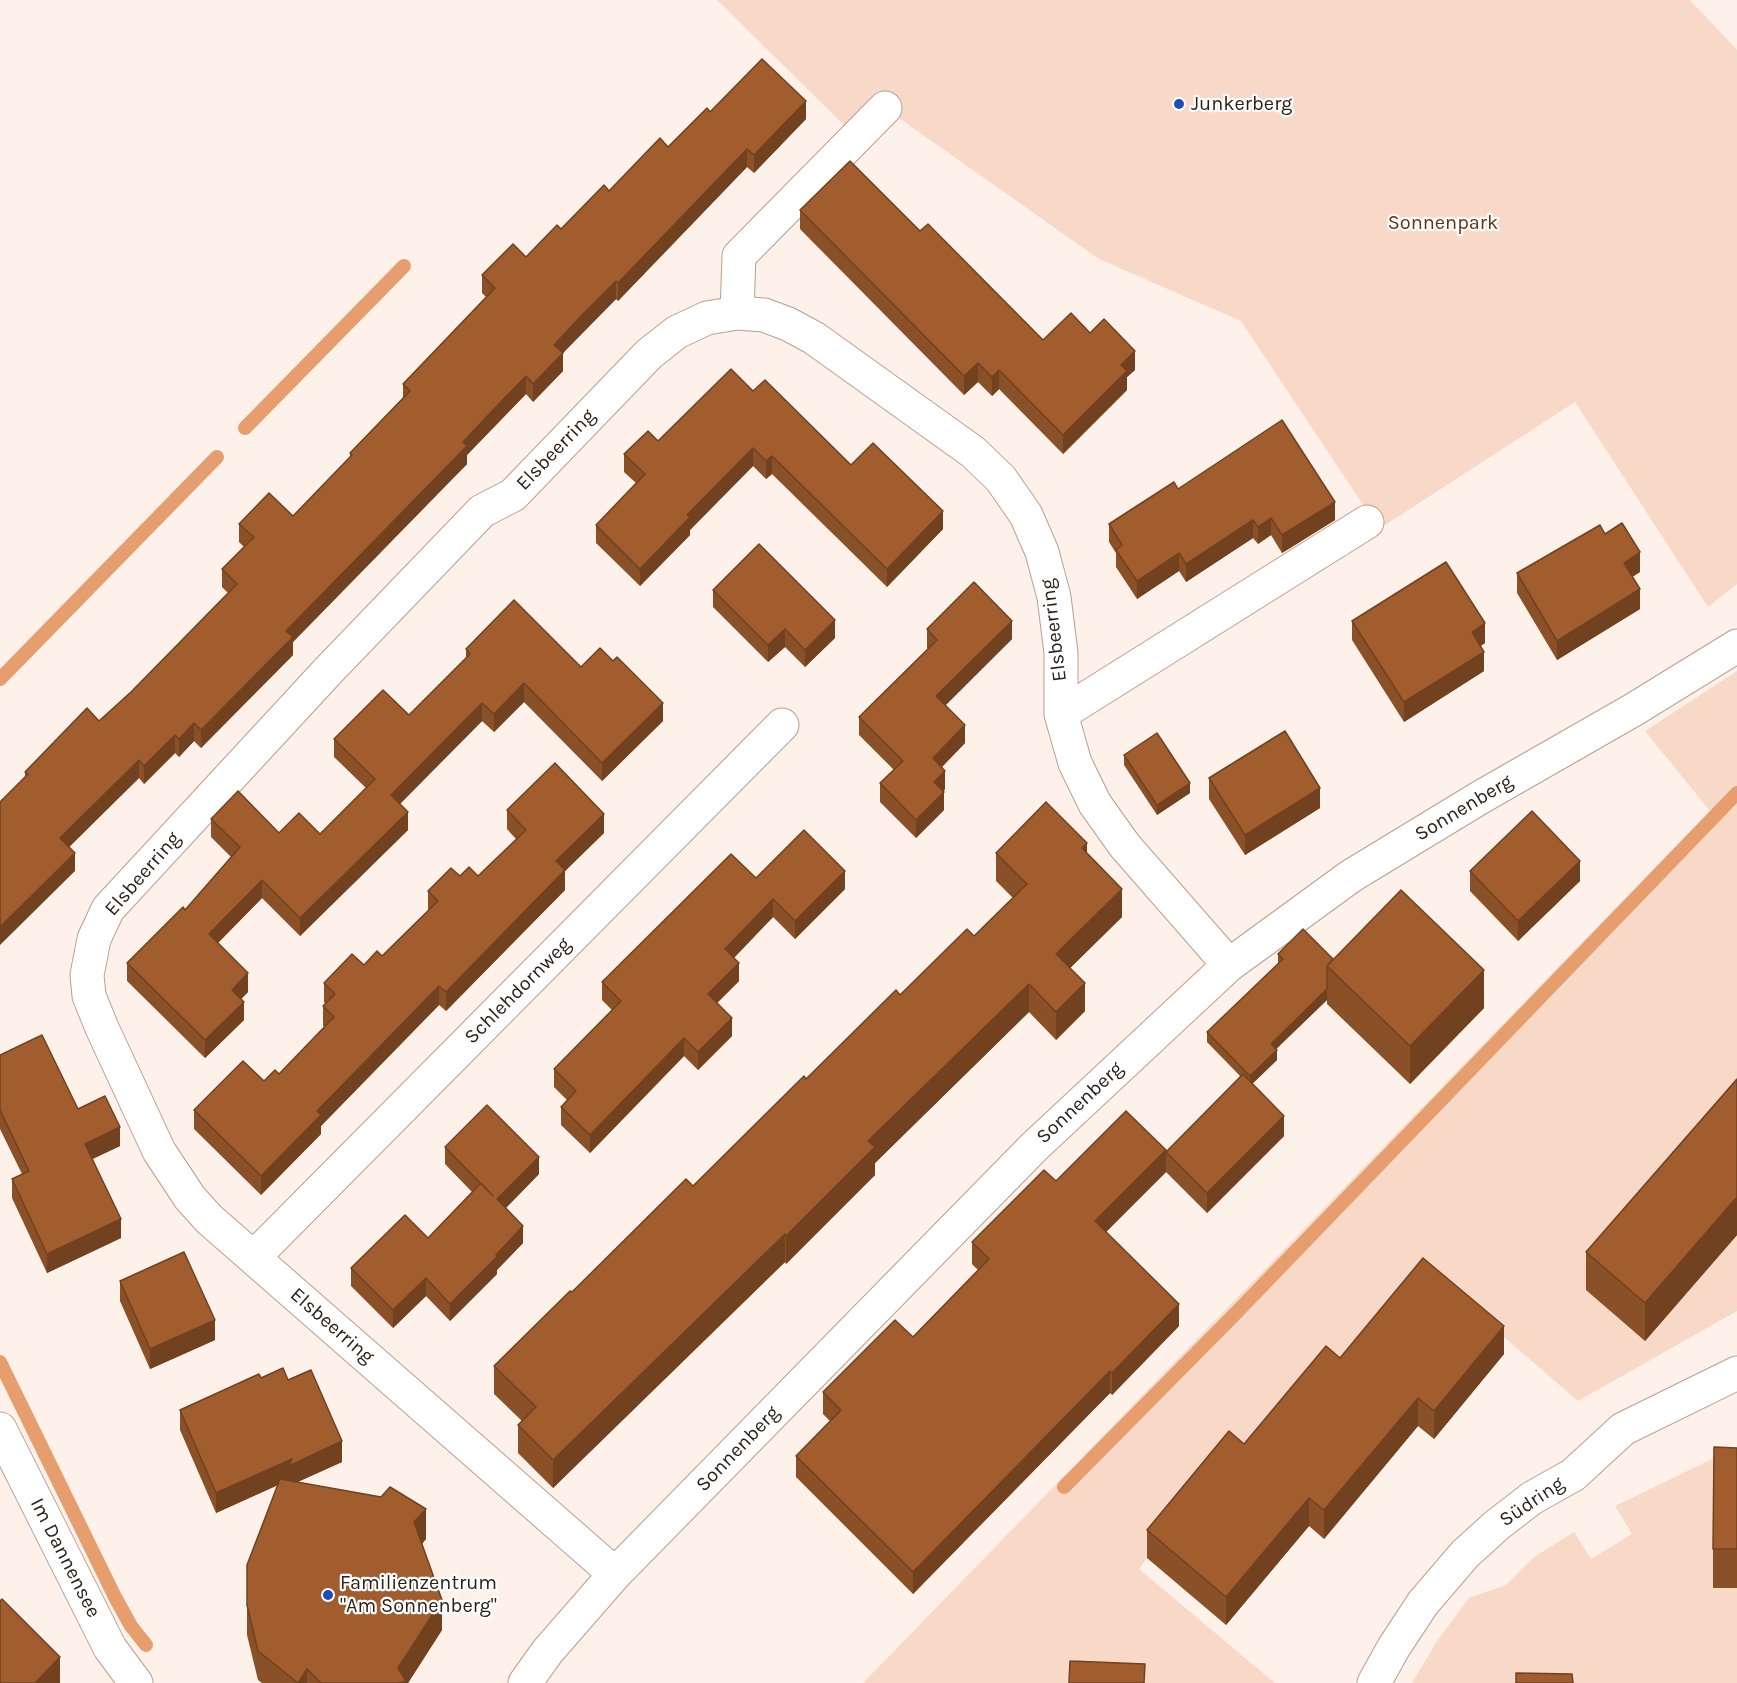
<!DOCTYPE html>
<html>
<head>
<meta charset="utf-8">
<style>
  body { margin:0 }
  canvas { display:block; background:#fdf1ea }
</style>
</head>
<body>
<canvas width="1737" height="1683"></canvas>
<script>
const ctx = document.querySelector('canvas').getContext('2d');
ctx.lineJoin = 'round';
function fill(path, color) {
  ctx.fillStyle = color;
  ctx.fill(path, 'evenodd');
}
function poly(rows) {
  const path = new Path2D();
  for (const r of rows) {
    path.moveTo(r[0], r[1]);
    for (let i = 2; i < r.length; i += 2) path.lineTo(r[i], r[i + 1]);
  }
  return path;
}
function strokePath(path, color, width, dash) {
  ctx.strokeStyle = color;
  ctx.lineWidth = width;
  ctx.lineCap = dash ? 'butt' : 'round';
  ctx.setLineDash(dash || []);
  ctx.stroke(path);
}
function label(font, color, halo, rows, align = 'center') {
  ctx.font = font + ' Karla,sans-serif';
  ctx.lineWidth = 4.5;
  ctx.setLineDash([]);
  ctx.textBaseline = 'middle';
  ctx.strokeStyle = halo;
  ctx.fillStyle = color;
  for (const [text, x, y, turn = 0] of rows) {
    ctx.save();
    ctx.translate(x, y);
    ctx.rotate((+turn || 0) * Math.PI / 180);
    ctx.textAlign = isNaN(turn) ? turn : align;
    if (halo) ctx.strokeText(text, 0, 0);
    ctx.fillText(text, 0, 0);
    ctx.restore();
  }
}
const green = poly([
  [717,0,1690,0,1737,50,1737,584,1708,607,1575,402,1379,529,1241,321,1099,259,879,104,849,130],
  [1737,671,1737,1311,1578,1401,1433,1276,1147,1558,1139,1569,1275,1683,863,1683,1710,811,1645,731],
  [1737,1447,1737,1683,1412,1683,1437,1641,1469,1598,1506,1585,1534,1557,1574,1532,1591,1559,1632,1534,1615,1506]
]);
const stream = poly([
  [245,428,404,266],
  [0,679,217,457],
  [0,1362,115,1597,131,1626,146,1645],
  [1064,1487,1236,1313,1737,793]
]);
const minor = poly([
  [737,313,739,256,885,108],
  [1061,714,1367,522],
  [254,1257,782,725],
  [0,1429,110,1648,136,1683],
  [615,1574,209,1219,190,1198,159,1151,102,1028,89,996,87,975,94,939,108,909,328,671,482,511,513,495,649,354,677,332,707,318,737,313,764,315,788,324,814,338,973,452,1001,479,1026,515,1042,552,1054,597,1061,653,1061,714,1075,763,1095,804,1125,846,1229,965],
  [525,1683,547,1652,615,1574,1034,1147,1229,965,1351,876,1481,797,1633,710,1737,646],
  [1374,1683,1394,1647,1423,1603,1465,1554,1497,1525,1532,1498,1573,1475,1623,1429,1737,1373]
]);
const wall = poly([
  [710,112,806,119,754,173,747,167,618,301,616,299,563,353,563,371,533,402,526,394,494,427,467,455,467,464,293,642,293,655,201,748,194,741,179,757,175,753,144,784,139,778,69,847,75,871,25,777,25,772,99,721,131,692,228,593,222,587,222,569,244,547,239,542,239,524,293,516,350,457,350,453,403,398,403,384,486,297,482,293,482,275,526,257,609,191,668,147],
  [800,210,1043,340,1090,333,1135,370,1127,377,1127,390,1063,454,999,389,992,396,978,382,964,395,800,229],
  [753,391,851,465,943,529,887,587,772,474,766,479,753,466,690,530,690,535,640,586,596,543,596,525,636,483,624,472,624,454,658,441],
  [1178,489,1335,520,1282,553,1271,535,1258,544,1253,538,1186,582,1179,571,1137,599,1116,567,1116,553,1109,542,1109,524],
  [1605,534,1640,572,1632,577,1640,609,1557,660,1517,593,1517,573],
  [713,590,835,638,805,667,785,647,768,662,713,607],
  [1352,621,1485,643,1480,646,1484,671,1404,722,1352,640],
  [927,629,1012,639,945,705,965,743,942,767,945,789,944,791,944,810,916,838,880,802,880,783,894,770,859,735,859,717,928,649,927,648],
  [466,649,581,667,663,721,602,781,524,702,494,732,482,721,400,804,408,830,300,936,262,898,218,943,248,992,241,999,244,1020,205,1058,127,981,127,963,185,910,231,857,211,837,211,819,279,833,320,834,366,788,334,757,334,739,409,715,466,658],
  [1124,755,1190,793,1157,815,1124,765],
  [1209,778,1320,808,1245,855,1209,799],
  [507,810,604,833,565,871,565,890,446,1011,439,1005,321,1126,321,1134,261,1195,194,1129,194,1110,264,1081,279,1074,325,1027,323,1026,323,1006,326,1004,324,1002,324,983,382,956,428,911,428,891,460,876,478,876,516,839,507,829],
  [996,853,1087,853,1122,917,1070,968,1085,1011,1056,1040,1029,1012,875,1163,875,1175,786,1264,785,1262,553,1488,518,1453,518,1425,522,1421,494,1394,494,1366,572,1292,693,1186,806,1079,900,995,974,936,1013,898,996,881],
  [1470,871,1580,881,1518,941,1470,891],
  [756,878,845,889,795,939,773,917,734,958,739,981,717,1003,732,1036,698,1070,684,1056,590,1153,561,1125,561,1107,567,1100,554,1087,554,1069,612,1010,602,1000,602,982],
  [1278,954,1484,1008,1410,1084,1327,1004,1327,1000,1276,1049,1277,1060,1252,1084,1284,1136,1207,1213,1166,1172,1166,1152,1241,1077,1207,1042,1207,1032,1278,964],
  [0,1055,78,1109,120,1146,93,1159,121,1238,47,1273,12,1198,12,1179,22,1174,0,1129],
  [1737,1079,1737,1235,1645,1341,1586,1290,1586,1252],
  [445,1147,539,1174,506,1208,523,1243,497,1270,497,1274,450,1321,426,1296,393,1328,351,1286,351,1268,428,1238,472,1192,445,1164],
  [1166,1172,1106,1232,1179,1326,1112,1395,1110,1393,913,1594,796,1477,796,1456,830,1421,823,1414,823,1392,913,1337,978,1270,972,1264,972,1242,1056,1181],
  [120,1281,215,1340,150,1369,120,1301],
  [1504,1354,1434,1439,1418,1426,1324,1539,1309,1526,1226,1625,1147,1558,1147,1530,1340,1358],
  [261,1378,288,1380,342,1462,297,1482,426,1539,422,1544,442,1630,408,1683,262,1683,258,1680,247,1635,247,1565,278,1485,216,1513,180,1430,180,1410],
  [1737,1448,1737,1588,1713,1588,1713,1549]
]);
const shadedWall = poly([
  [806,101,806,119,754,173,754,155],
  [747,149,747,167,618,301,618,283],
  [616,281,616,299,563,353,563,371,533,402,533,384,554,345],
  [1135,351,1135,370,1127,377,1127,390,1063,454,1063,435,1121,365],
  [978,363,978,382,964,395,964,376],
  [999,370,999,389,992,396,992,377],
  [526,376,526,394,467,455,467,464,293,642,293,655,201,748,201,730,286,631,463,442],
  [753,448,753,466,690,530,690,535,640,586,640,569,687,515],
  [772,456,772,474,766,479,766,461],
  [1335,502,1335,520,1282,553,1282,535],
  [943,511,943,529,887,587,887,569],
  [1271,518,1271,535,1258,544,1258,527],
  [1253,520,1253,538,1186,582,1186,564],
  [1640,552,1640,572,1624,582,1624,563],
  [1179,553,1179,571,1137,599,1137,581],
  [1640,589,1640,609,1557,660,1557,641],
  [835,620,835,638,805,667,805,650],
  [1012,621,1012,639,936,715,936,696],
  [1485,623,1485,643,1472,652,1472,632],
  [785,629,785,647,768,662,768,645],
  [1484,652,1484,671,1404,722,1404,702],
  [524,683,524,702,494,732,494,714],
  [482,703,482,721,391,813,391,795],
  [663,703,663,721,602,781,602,763],
  [194,723,194,741,179,757,179,739],
  [965,725,965,743,933,776,933,758],
  [175,735,175,753,144,784,144,766],
  [139,760,139,778,60,856,60,838],
  [945,771,945,789,934,800,934,782],
  [1190,783,1190,793,1157,815,1157,805],
  [1320,788,1320,808,1245,855,1245,835],
  [944,792,944,810,916,838,916,820],
  [408,812,408,830,300,936,300,918],
  [604,814,604,833,565,871,565,890,446,1011,446,992,556,861],
  [1087,843,1087,871,1082,848],
  [75,853,75,871,0,945,0,927],
  [1580,861,1580,881,1518,941,1518,921],
  [845,871,845,889,795,939,795,921],
  [262,880,262,898,209,952,209,934],
  [1122,889,1122,917,1056,982,1056,954],
  [773,899,773,917,725,967,725,949],
  [739,963,739,981,708,1012,708,994],
  [1484,970,1484,1008,1410,1084,1410,1046],
  [248,973,248,992,232,1008,232,990],
  [1085,983,1085,1011,1056,1040,1056,1012],
  [1029,984,1029,1012,875,1163,875,1175,786,1264,786,1236,868,1141],
  [439,986,439,1005,321,1126,321,1134,261,1195,261,1176,317,1111],
  [1327,989,1327,1000,1271,1054,1271,1044],
  [244,1002,244,1020,205,1058,205,1040],
  [732,1018,732,1036,698,1070,698,1052],
  [684,1038,684,1056,590,1153,590,1135],
  [1277,1050,1277,1060,1250,1086,1250,1076],
  [1284,1116,1284,1136,1207,1213,1207,1193],
  [120,1127,120,1146,85,1162,85,1144],
  [1166,1150,1166,1172,1095,1243,1095,1221],
  [539,1157,539,1174,497,1217,497,1199],
  [1737,1197,1737,1235,1645,1341,1645,1303],
  [121,1219,121,1238,47,1273,47,1254],
  [523,1226,523,1243,497,1270,497,1274,450,1321,450,1304],
  [785,1234,785,1262,553,1488,553,1460],
  [426,1278,426,1296,393,1328,393,1310],
  [1179,1304,1179,1326,1112,1395,1112,1373],
  [215,1320,215,1340,150,1369,150,1349],
  [1504,1326,1504,1354,1434,1439,1434,1411],
  [1110,1371,1110,1393,913,1594,913,1572],
  [1418,1398,1418,1426,1324,1539,1324,1510],
  [342,1441,342,1462,289,1486,289,1480,216,1513,216,1493,292,1459],
  [1309,1498,1309,1526,1226,1625,1226,1597],
  [426,1509,426,1539,414,1552,414,1522],
  [442,1600,442,1630,408,1683,398,1683,398,1668],
  [60,1657,60,1683,35,1683],
  [307,1669,307,1683,298,1683]
]);
const building = poly([
  [762,59,806,101,754,155,747,149,618,283,616,281,584,313,554,345,563,353,533,384,526,376,494,409,463,442,467,446,286,631,293,637,201,730,194,723,179,739,175,735,144,766,139,760,60,838,75,853,0,927,0,802,28,774,25,772,87,708,99,721,131,692,237,584,222,569,254,537,239,524,269,493,293,516,352,455,350,453,410,391,403,384,495,288,482,275,513,244,526,257,557,225,561,229,604,185,609,191,660,138,668,147,707,108,710,112,762,59],
  [850,161,920,231,928,224,1043,340,1071,313,1090,333,1104,319,1135,351,1121,365,1127,371,1063,435,999,370,992,377,978,363,964,376,800,210,850,161],
  [731,369,753,391,765,380,851,465,873,443,943,511,887,569,772,456,766,461,753,448,687,515,690,517,640,569,596,525,645,474,624,454,648,431,658,441,731,369],
  [1282,420,1335,502,1282,535,1271,518,1258,527,1253,520,1186,564,1179,553,1137,581,1116,550,1122,545,1109,524,1174,482,1178,489,1282,420],
  [1622,523,1640,552,1624,563,1640,589,1557,641,1517,573,1600,525,1605,534,1622,523],
  [759,544,835,620,805,650,785,629,768,645,713,590,759,544],
  [1446,562,1485,623,1472,632,1484,652,1404,702,1352,621,1446,562],
  [974,582,1012,621,936,696,965,725,933,758,945,771,934,782,944,792,916,820,880,783,903,761,859,717,937,640,927,629,974,582],
  [514,600,581,667,600,648,613,661,617,657,663,703,602,763,524,683,494,714,482,703,391,795,408,812,300,918,262,880,209,934,248,973,232,990,244,1002,205,1040,127,963,183,907,185,910,240,847,211,819,238,791,279,833,299,813,320,834,375,779,334,739,383,690,409,715,470,654,466,649,514,600],
  [1285,731,1320,788,1245,835,1209,778,1285,731],
  [1157,733,1190,783,1157,805,1124,755,1157,733],
  [555,763,604,814,556,861,565,870,446,992,439,986,317,1111,321,1115,261,1176,194,1110,243,1061,264,1081,275,1070,279,1074,334,1017,323,1006,335,994,324,983,352,954,364,965,377,951,382,956,438,901,428,891,451,868,460,876,469,867,478,876,526,830,507,810,555,763],
  [1046,802,1087,843,1082,848,1122,889,1056,954,1085,983,1056,1012,1029,984,868,1141,875,1147,786,1236,785,1234,553,1460,518,1425,536,1407,494,1366,570,1291,572,1292,686,1179,693,1186,804,1076,806,1079,896,990,900,995,967,929,974,936,1027,884,996,853,1046,802],
  [1532,811,1580,861,1518,921,1470,871,1532,811],
  [804,830,845,871,795,921,773,899,725,949,739,963,708,994,732,1018,698,1052,684,1038,590,1135,561,1107,576,1091,554,1069,621,1001,602,982,731,854,756,878,804,830],
  [1401,890,1484,970,1410,1046,1327,966,1401,890],
  [1303,929,1333,959,1327,966,1327,989,1271,1044,1277,1050,1250,1076,1207,1032,1283,959,1278,954,1303,929],
  [42,1035,78,1109,105,1096,120,1127,85,1144,121,1219,47,1254,12,1179,29,1171,0,1110,0,1055,42,1035],
  [1243,1074,1284,1116,1207,1193,1166,1152,1243,1074],
  [1737,1079,1737,1197,1645,1303,1586,1252,1737,1079],
  [487,1105,539,1157,497,1199,523,1226,496,1255,497,1257,450,1304,426,1278,393,1310,351,1268,405,1215,428,1238,481,1183,493,1196,445,1147,487,1105],
  [1126,1111,1166,1150,1095,1221,1179,1304,1112,1373,1110,1371,913,1572,796,1456,841,1410,823,1392,895,1320,913,1337,989,1259,972,1242,1044,1170,1056,1181,1126,1111],
  [184,1252,215,1320,150,1349,120,1281,184,1252],
  [1423,1258,1504,1326,1434,1411,1418,1398,1324,1510,1309,1498,1226,1597,1147,1530,1229,1431,1244,1444,1326,1346,1340,1358,1423,1258],
  [283,1368,288,1380,311,1370,342,1441,289,1466,292,1459,216,1493,180,1410,259,1374,261,1378,283,1368],
  [1714,1447,1737,1448,1737,1549,1713,1549,1714,1447],
  [280,1479,381,1497,390,1487,426,1509,414,1522,442,1600,398,1668,406,1681,398,1683,321,1683,307,1669,298,1683,258,1651,247,1605,247,1565,280,1479],
  [2,1599,60,1657,35,1683,0,1683,0,1601,2,1599],
  [1070,1661,1145,1664,1144,1683,1069,1683,1070,1661],
  [1516,1673,1572,1674,1573,1683,1516,1683,1516,1673]
]);
const markers = [
  [1179,104,6,"#1e4dba"],
  [328,1595,6,"#1e4dba"]
];
const poiNames = [
  ["Junkerberg",1191,104],
  ["Familienzentrum",340,1583],
  ["\"Am Sonnenberg\"",340,1606]
];
const parkNames = [
  ["Sonnenpark",1443,223]
];
const streetNames = [
  ["Elsbeerring",556,450,-46],
  ["Elsbeerring",1054,630,-97],
  ["Sonnenberg",1464,808,-31],
  ["Elsbeerring",143,874,-49],
  ["Schlehdornweg",518,991,-45],
  ["Sonnenberg",1080,1103,-43],
  ["Elsbeerring",332,1326,41],
  ["Sonnenberg",738,1449,-46],
  ["Südring",1532,1502,-34],
  ["Im Dannensee",65,1558,63]
];
fill(green, '#f8d9c7');
strokePath(stream, '#e79e6e', 14);
strokePath(minor, '#ba9f8f', 35);
strokePath(minor, '#fff', 33);
fill(wall, '#8a5027');
fill(shadedWall, '#714120');
fill(building, '#a15d2d');
strokePath(building, '#714120', 1.5);
for (const [x, y, r, color] of markers) {
  const dot = new Path2D();
  dot.arc(x, y, r, 0, 2 * Math.PI);
  ctx.fillStyle = color;
  ctx.fill(dot);
  strokePath(dot, '#fff', 2);
}
label('20px', '#2b211a', '#fff', poiNames, 'left');
label('20px', '#633410', '#fff', parkNames);
label('20px', '#2b211a', '#fff', streetNames);
</script>
</body>
</html>
